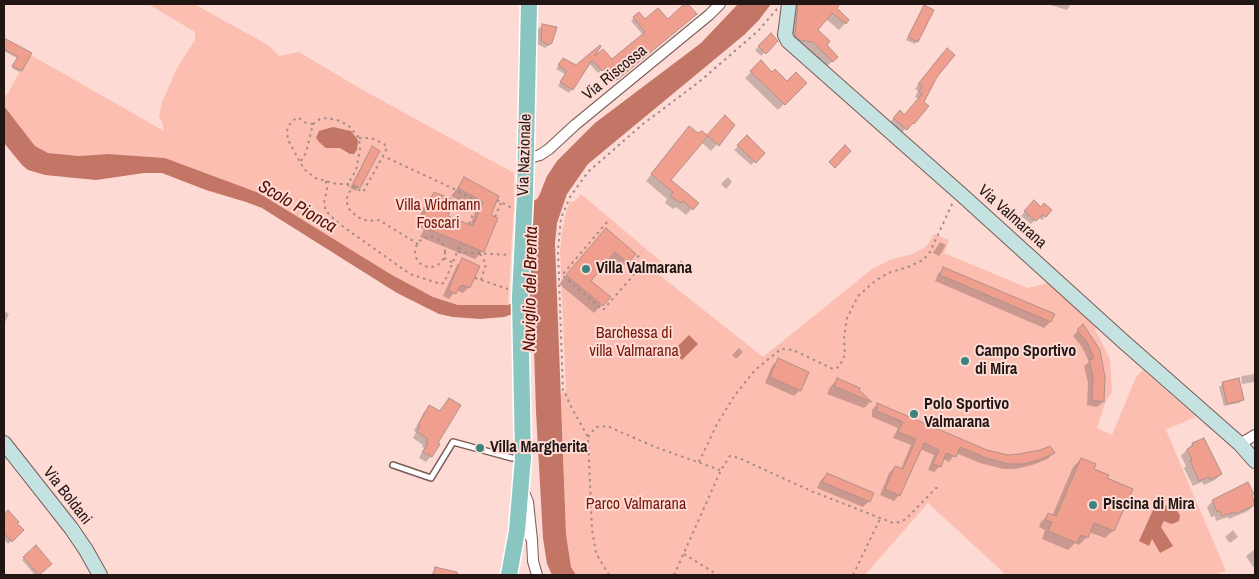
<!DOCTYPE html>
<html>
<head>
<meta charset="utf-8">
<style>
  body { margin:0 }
  #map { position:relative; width:1259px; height:579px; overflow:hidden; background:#fddbd4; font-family:"Archivo Narrow",sans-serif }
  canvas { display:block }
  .frame { position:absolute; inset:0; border:5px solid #211614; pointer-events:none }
</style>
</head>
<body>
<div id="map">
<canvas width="1259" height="579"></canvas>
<div class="frame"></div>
</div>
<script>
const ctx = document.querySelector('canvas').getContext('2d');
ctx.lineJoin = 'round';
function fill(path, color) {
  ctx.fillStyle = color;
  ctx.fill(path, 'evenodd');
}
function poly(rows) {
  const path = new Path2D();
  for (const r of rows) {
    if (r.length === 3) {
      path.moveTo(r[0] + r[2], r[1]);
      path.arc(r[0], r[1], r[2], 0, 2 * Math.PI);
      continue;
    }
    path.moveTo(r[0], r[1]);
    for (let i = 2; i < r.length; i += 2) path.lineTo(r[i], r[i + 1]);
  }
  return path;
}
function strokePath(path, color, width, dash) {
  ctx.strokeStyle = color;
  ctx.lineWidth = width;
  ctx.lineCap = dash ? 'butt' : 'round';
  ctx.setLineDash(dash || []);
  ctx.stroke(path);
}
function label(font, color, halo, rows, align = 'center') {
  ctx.font = font + ' "Archivo Narrow",sans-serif';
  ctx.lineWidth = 4;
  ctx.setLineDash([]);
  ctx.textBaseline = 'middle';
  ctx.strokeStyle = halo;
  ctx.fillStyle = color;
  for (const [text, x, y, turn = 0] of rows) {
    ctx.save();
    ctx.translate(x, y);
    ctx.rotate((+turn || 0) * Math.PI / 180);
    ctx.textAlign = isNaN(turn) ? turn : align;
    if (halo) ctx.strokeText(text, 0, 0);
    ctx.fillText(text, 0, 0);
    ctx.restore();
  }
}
const green = poly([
  [148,4,194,4,268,45,279,56,299,52,361,89,514,173,514,204,508,305,458,305,433,297,392,275,259,193,165,158,109,154,79,156,48,153,35,146,4,106,4,97,8,93,29,54,164,131,163,125,159,116,162,102,177,68,195,40,195,32],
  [581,194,664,264,657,273,763,357,872,269,892,259,913,254,927,246,934,234,949,240,944,253,1028,288,1051,282,1097,327,1095,329,1110,359,1112,392,1106,401,1097,428,1112,435,1136,377,1143,370,1196,417,1162,431,1166,430,1226,571,1214,575,1006,575,928,503,865,575,708,575,705,573,702,575,576,575,571,567,566,534,561,394,566,391,560,251,562,232,566,211,570,202,575,201]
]);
const water = poly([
  [738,4,771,4,759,20,744,35,588,164,567,194,557,223,555,243,566,534,571,567,576,575,552,575,547,564,543,538,536,412,533,316,531,311,527,309,504,317,480,319,453,317,439,314,397,293,262,208,246,202,206,190,162,173,144,173,96,180,45,175,28,170,22,165,4,143,4,106,35,146,48,153,79,156,109,154,165,158,259,193,392,275,433,297,458,305,508,305,527,294,533,201,537,199,539,196,547,176,557,161,595,123,701,43],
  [333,127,351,131,358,140,357,150,354,154,350,154,340,148,326,148,319,142,316,138,319,131],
  [689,335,698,344,682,360,673,351],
  [1157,501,1176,510,1180,515,1179,521,1175,523,1171,524,1164,521,1161,527,1173,546,1160,553,1152,539,1149,546,1139,541]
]);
const shadow = poly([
  [793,4,810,4,809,10,815,4,835,4,836,8,848,20,839,30,826,19,816,30,825,45,837,57,826,67,807,48,794,46,788,40],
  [1047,4,1071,4,1067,10],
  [924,6,917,41,915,44,906,40],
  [639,13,647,32,692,17,613,82,603,69,598,73,589,63,569,93,558,86,565,74,556,69,560,63,576,67,591,61,603,51,612,61,643,35,631,21],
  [542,26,551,43,545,48,537,44,538,29],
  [771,35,777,41,761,56,755,50],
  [4,39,30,54,19,72,12,68,17,58,4,51],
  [942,54,936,77,913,123,901,133,889,123,900,112,904,117,919,99,915,97,918,91,915,89],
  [761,62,772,73,787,83,805,83,778,110,745,78],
  [734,125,711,151,701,142,669,180,697,203,686,215,676,207,673,209,665,203,667,199,646,181,683,134,707,136],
  [747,137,763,153,751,165,734,150],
  [373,148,359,187,356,191,350,188,369,152],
  [728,177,732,182,726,189,721,184],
  [465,179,497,197,489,216,483,251,475,259,420,237,424,229,416,226,426,201,434,193,446,216,470,226,476,210,451,196],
  [1034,202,1041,208,1051,210,1042,220,1038,217,1031,224,1021,216],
  [599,238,627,262,619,270,607,260,589,281,609,297,594,313,559,284],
  [940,242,946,245,939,256,933,253],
  [463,260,469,287,463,293,456,290,449,299,443,296,457,265],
  [681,260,689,268,684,273,676,266],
  [944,268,1050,322,1044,328,935,281,938,274],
  [4,311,9,314,4,324],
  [1083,326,1098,351,1103,402,1097,407,1087,405,1088,383,1084,366,1089,362,1082,347,1073,336],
  [739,348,743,352,736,359,732,355],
  [778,360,800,390,794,396,765,383,772,366],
  [1255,374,1255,384,1255,382,1242,384,1241,377,1242,376],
  [837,380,858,390,870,402,864,408,827,394,830,387],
  [1223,384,1243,399,1239,403,1224,406,1219,387],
  [449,399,431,456,426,462,419,458,424,448,422,447,423,445,413,438,416,432,414,431,424,412,430,407,438,412],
  [877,404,987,452,1008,456,1053,453,1048,459,1032,465,1016,469,1003,469,980,463,956,453,949,462,943,459,940,466,934,472,928,470,934,455,920,449,899,495,894,501,880,495,889,473,895,467,901,469,911,445,893,438,898,428,872,417,872,410],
  [1204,439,1221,474,1215,480,1204,485,1202,482,1193,486,1184,468,1186,466,1181,456,1192,444],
  [1081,459,1106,479,1131,489,1113,531,1105,538,1089,532,1087,537,1079,545,1075,543,1068,550,1042,539,1045,530,1039,527,1041,522,1049,514,1052,516,1073,467],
  [827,474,869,501,863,507,817,488,821,480],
  [1213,501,1254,505,1248,511,1229,519,1228,517,1216,521,1215,516,1211,517,1207,507],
  [8,512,22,530,8,544,4,539,4,516],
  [1233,530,1238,537,1230,543,1225,537],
  [36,547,51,564,38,575,35,575,22,560],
  [1255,549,1255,566,1253,567,1246,556],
  [435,568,464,575,431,575]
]);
const building = poly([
  [684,4,685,7,688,4,697,14,617,80,606,67,602,71,592,60,573,90,560,82,567,71,558,65,563,58,576,65,600,45,601,46,595,56,603,49,612,59,645,32,633,17,639,12,645,19,658,8,668,19,684,4],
  [798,4,840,4,837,8,849,20,846,24,832,13,818,30,830,41,827,45,838,57,833,62,813,42,800,40,795,36,798,4],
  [924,5,934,10,918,42,908,37,924,5],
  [542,24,557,27,552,43,549,45,541,41,542,24],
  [771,33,778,41,766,54,758,46,771,33],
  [4,38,32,53,22,71,12,66,18,57,4,49,4,38],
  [947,48,955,55,937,77,924,102,929,106,914,124,913,123,907,130,893,118,900,110,904,115,922,94,919,92,922,86,918,84,947,48],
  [761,60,772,72,775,69,787,81,796,72,807,83,785,105,750,71,761,60],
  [725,115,735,125,719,146,708,136,671,180,699,203,693,210,683,201,680,203,670,196,673,192,651,174,689,126,698,133,702,131,707,135,725,115],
  [747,135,765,153,756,163,737,145,747,135],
  [845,145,851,151,835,168,829,162,845,145],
  [372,146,380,151,360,188,353,184,372,146],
  [464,177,499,196,491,215,498,218,484,252,428,229,431,221,423,217,434,192,454,200,448,216,473,226,483,202,458,188,464,177],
  [1034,200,1041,207,1044,203,1052,210,1046,217,1043,214,1036,221,1024,211,1034,200],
  [606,228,636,254,628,263,615,252,591,281,611,297,603,306,566,275,606,228],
  [462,258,480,266,470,288,462,285,461,287,460,286,456,294,448,290,462,258],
  [943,267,1055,314,1051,322,940,275,943,267],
  [1083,324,1100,350,1105,377,1104,402,1092,400,1093,377,1089,360,1094,358,1087,342,1077,330,1083,324],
  [778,358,809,372,801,391,770,377,778,358],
  [837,378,860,388,859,390,872,402,834,386,837,378],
  [1239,378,1244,400,1227,404,1222,382,1239,378],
  [449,398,461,405,438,443,440,444,432,457,423,452,428,442,426,441,428,439,417,432,420,426,418,425,429,405,440,411,449,398],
  [877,403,987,450,1008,455,1019,454,1040,450,1050,446,1055,453,1039,460,1023,464,1009,464,986,458,960,447,956,457,946,453,941,467,933,464,939,450,924,443,900,496,885,489,895,466,903,469,916,439,898,432,903,422,877,411,877,403],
  [1204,438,1222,474,1210,480,1208,477,1199,481,1190,461,1192,460,1187,449,1193,446,1192,443,1204,438],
  [1081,458,1096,464,1094,469,1109,475,1107,478,1133,489,1114,531,1094,523,1088,538,1081,535,1077,543,1048,531,1052,522,1045,520,1048,513,1056,516,1081,458],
  [827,473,874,493,870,502,822,482,827,473],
  [1248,482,1254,494,1252,495,1255,505,1235,514,1234,512,1222,516,1220,511,1217,512,1212,500,1248,482],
  [8,510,19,522,17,523,24,530,12,542,4,533,4,514,8,510],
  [36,545,52,564,39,575,23,557,36,545],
  [435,567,457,572,457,575,433,575,435,567]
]);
const path = poly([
  [313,124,306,123,299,118,296,118,289,125,287,131,288,140,304,169,315,178,337,184,348,184,363,192,383,156],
  [359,138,371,138,384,144,387,148,383,156,454,189,478,202],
  [301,161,306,153,313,124,320,119,327,118,337,120,348,125,359,138,360,149,356,170,348,184,350,191,346,200,349,209,357,217,368,221,379,220,418,244],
  [326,181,327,189,324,203,326,211,338,223,410,274,441,284,444,283,461,243],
  [497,200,512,208],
  [495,217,501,203],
  [607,222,562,275,603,310,638,270,631,264,642,252],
  [469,224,478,202,482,204],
  [430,252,15],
  [458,252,510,255],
  [444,258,453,263],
  [475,278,508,289],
  [481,280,486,264,480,254,481,251],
  [588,437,596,427,607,426,655,447,720,470],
  [699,462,717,424,735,395,755,370,781,349,793,350,833,369,839,367,845,355,844,339,847,318,858,296,875,281,888,273,908,267,923,260,930,252,953,202],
  [684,554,718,575],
  [609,575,596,553,592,530,588,437,569,403,567,396,563,392,558,250,561,218,570,197,588,172,643,124,699,82,758,31,777,9],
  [674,575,721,470,730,456,739,458,811,491,893,523,900,522,906,519,936,488,940,488],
  [853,575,880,519]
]);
const lane = poly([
  [393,465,431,478,453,442,512,458,520,458]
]);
const street = poly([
  [526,159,540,155,549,149,575,125,709,15,720,4],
  [1240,444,1255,435],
  [523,490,528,502,532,540],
  [529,535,532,540,533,561,537,575]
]);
const secondary = poly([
  [789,4,786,28,785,35,788,41,963,196,1124,342,1240,444,1255,461],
  [4,443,71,528,86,550,100,575]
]);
const primary = poly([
  [509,575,517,531,523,458,520,297,525,194,529,4]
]);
const markers = [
  [586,269,5,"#3d847e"],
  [965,361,5,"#3d847e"],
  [914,414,5,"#3d847e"],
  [480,448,5,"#3d847e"],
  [1093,505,5,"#3d847e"]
];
const streetNames = [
  ["Via Riscossa",615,73,-39],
  ["Via Nazionale",525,155,-88],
  ["Via Valmarana",1012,217,42],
  ["Via Boldani",67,496,52]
];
const parkNames = [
  ["Villa Widmann",438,206],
  ["Foscari",438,224],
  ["Barchessa di",634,334],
  ["villa Valmarana",634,352],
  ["Parco Valmarana",636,505]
];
const poiNames = [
  ["Villa Valmarana",596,269],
  ["Campo Sportivo",975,352],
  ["di Mira",975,370],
  ["Polo Sportivo",924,405],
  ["Valmarana",924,423],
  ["Villa Margherita",490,448],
  ["Piscina di Mira",1103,505]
];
const waterNames = [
  ["Scolo Pionca",297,207,30],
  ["Naviglio del Brenta",531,289,-89]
];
fill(green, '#fdbeb2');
fill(water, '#c37566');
fill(shadow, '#0003');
fill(building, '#f09e8d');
strokePath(building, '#b0918b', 1);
strokePath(lane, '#785c56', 8);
strokePath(street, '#785c56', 12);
strokePath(secondary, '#785c56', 16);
strokePath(primary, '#fff', 19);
strokePath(path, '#a38b86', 2, [2.5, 4]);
strokePath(lane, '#fff', 5);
strokePath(street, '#fff', 10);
strokePath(secondary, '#c4e2e0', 14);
strokePath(primary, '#89c6c1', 16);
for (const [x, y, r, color] of markers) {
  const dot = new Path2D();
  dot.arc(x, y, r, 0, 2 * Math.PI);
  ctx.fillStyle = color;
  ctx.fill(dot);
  strokePath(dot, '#fddbd4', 2);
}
label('16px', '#211614', '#fddbd4', streetNames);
label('16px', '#751606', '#fddbd4', parkNames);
label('bold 16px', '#211614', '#fddbd4', poiNames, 'left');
label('italic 18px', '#560e04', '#fddbd4', waterNames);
</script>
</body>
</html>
